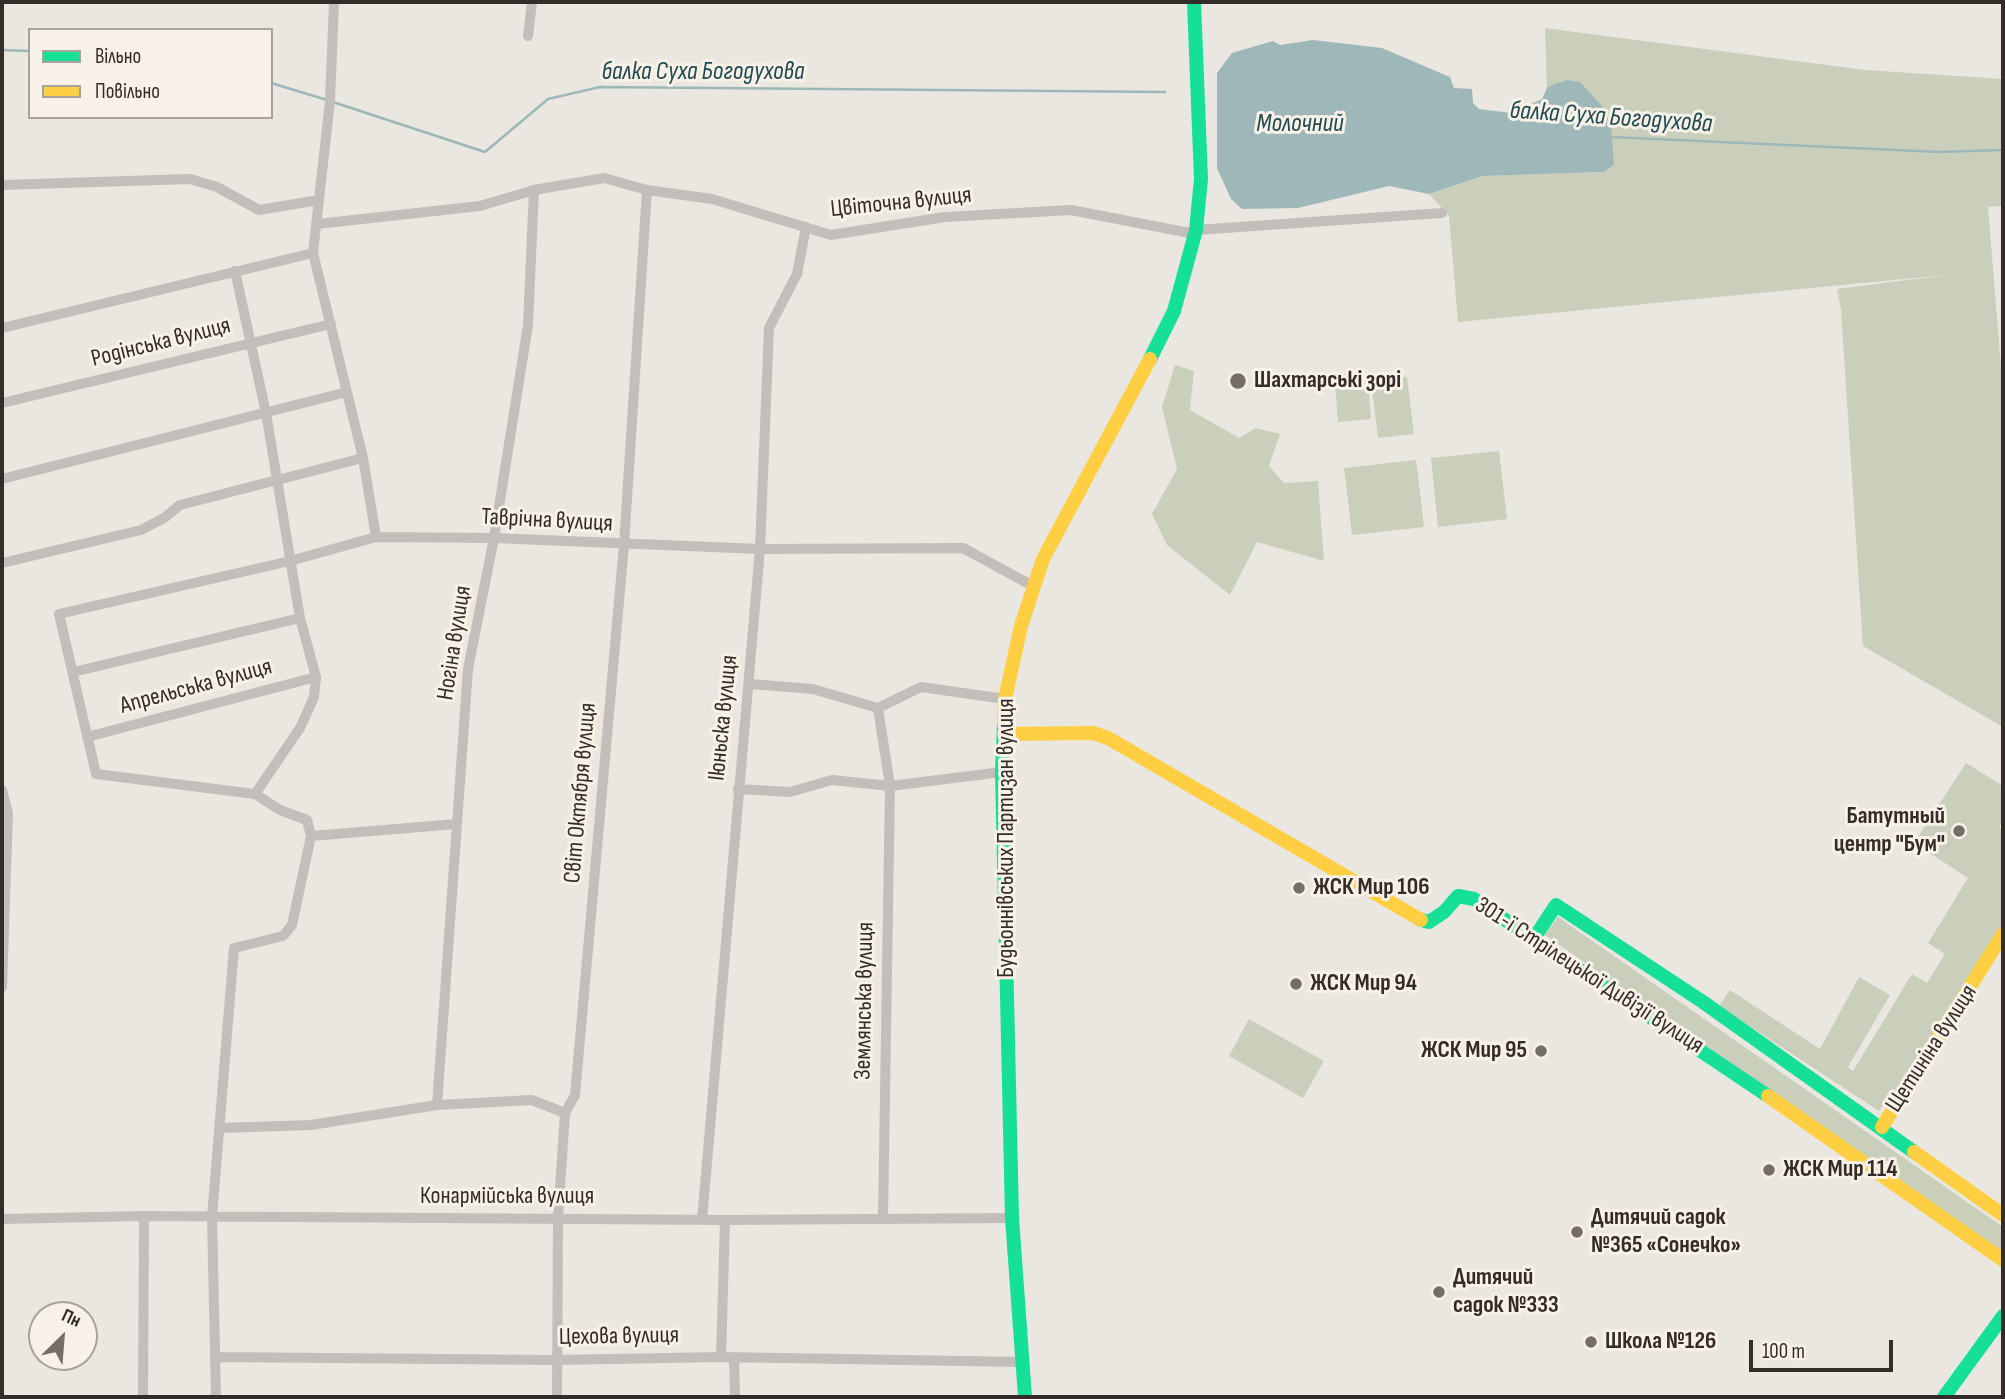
<!DOCTYPE html>
<html>
<head>
<meta charset="utf-8">
<style>
  body { margin:0 }
  #map { position:relative; width:2005px; height:1399px; overflow:hidden; background:#eae6e0; font-family:"Sofia Sans Condensed",sans-serif }
  canvas { display:block }
  .frame { position:absolute; inset:0; border:4px solid #342c28; pointer-events:none }
  .legend { position:absolute; left:28px; top:28px; width:245px; height:91px; box-sizing:border-box; background:#f7f1e7; border:2px solid #a9a29b; margin:0; padding:9px 12px; list-style:none; font-size:21px; color:#342c28 }
  .legend li { display:flex; align-items:center; gap:14px; height:35px }
  .legend b { width:35px; border:2px solid #a9a29b }
  .north { position:absolute; left:28px; top:1301px; width:70px; height:70px; box-sizing:border-box; background:#f7f1e7; border:2px solid #a9a29b; border-radius:50%; rotate:25deg; font-size:19px; font-weight:700; line-height:28px; text-align:center; color:#342c28 }
  .north::after { content:''; display:block; margin:auto; width:24px; height:32px; background:#746d68; clip-path:polygon(50% 0,100% 100%,50% 72%,0 100%) }
  .scale { position:absolute; left:1749px; top:1340px; width:144px; height:32px; box-sizing:border-box; border:4px solid #342c28; border-top:0; padding-left:9px; font-size:21px; line-height:24px; white-space:nowrap; color:#342c28; -webkit-text-stroke:5px #f7f1e7; paint-order:stroke }
</style>
</head>
<body>
<div id="map">
<canvas width="2005" height="1399"></canvas>
<div class="frame"></div>
<ul class="legend">
<li><b style="height:9px;background:#16e098"></b>Вільно</li>
<li><b style="height:9px;background:#ffcf43"></b>Повільно</li>
</ul>
<div class="north">Пн</div>
<div class="scale">100 m</div>
</div>
<script>
const ctx = document.querySelector('canvas').getContext('2d');
ctx.lineJoin = 'round';
function fill(path, color) {
  ctx.fillStyle = color;
  ctx.fill(path, 'evenodd');
}
function poly(rows) {
  const path = new Path2D();
  for (const r of rows) {
    path.moveTo(r[0], r[1]);
    for (let i = 2; i < r.length; i += 2) path.lineTo(r[i], r[i + 1]);
  }
  return path;
}
function strokePath(path, color, width, dash) {
  ctx.strokeStyle = color;
  ctx.lineWidth = width;
  ctx.lineCap = dash ? 'butt' : 'round';
  ctx.setLineDash(dash || []);
  ctx.stroke(path);
}
function label(font, color, halo, rows, align = 'center') {
  ctx.font = font + ' "Sofia Sans Condensed",sans-serif';
  ctx.lineWidth = 6;
  ctx.setLineDash([]);
  ctx.textBaseline = 'middle';
  ctx.strokeStyle = halo;
  ctx.fillStyle = color;
  for (const [text, x, y, turn = 0] of rows) {
    ctx.save();
    ctx.translate(x, y);
    ctx.rotate((+turn || 0) * Math.PI / 180);
    ctx.textAlign = isNaN(turn) ? turn : align;
    if (halo) ctx.strokeText(text, 0, 0);
    ctx.fillText(text, 0, 0);
    ctx.restore();
  }
}
const green = poly([
  [1545,28,1865,70,2003,79,2003,206,1988,207,2003,392,2003,727,1863,646,1841,310,1837,289,1946,275,1458,322,1449,216,1429,194,1483,176,1604,172,1614,165,1604,108,1580,82,1554,84,1547,88],
  [1175,365,1194,371,1190,410,1239,438,1256,428,1280,434,1269,466,1284,483,1318,481,1324,561,1257,542,1230,595,1167,545,1152,514,1177,469,1162,407],
  [1407,377,1414,434,1378,438,1371,381],
  [1368,382,1371,419,1338,422,1335,385],
  [1499,451,1507,519,1438,527,1431,458],
  [1416,460,1424,527,1352,535,1344,468],
  [1966,763,2003,786,2003,820,1999,827,2003,831,2003,932,1889,1102,1886,1101,1879,1111,1719,1006,1730,990,1820,1049,1859,977,1890,995,1848,1067,1853,1071,1912,974,1927,983,1945,954,1928,943,1968,878,1914,843],
  [1558,917,2003,1227,2003,1255,1545,935],
  [1249,1019,1324,1061,1303,1098,1229,1056]
]);
const water = poly([
  [1313,40,1382,48,1450,77,1454,88,1472,89,1473,103,1479,109,1511,113,1542,99,1547,88,1554,84,1567,80,1580,82,1604,108,1611,125,1614,165,1604,172,1483,176,1429,194,1389,186,1298,208,1242,209,1231,199,1217,168,1217,73,1232,53,1273,41,1280,45]
]);
const stream = poly([
  [2,50,30,51],
  [271,83,327,100],
  [333,102,485,152,548,99,600,87,1165,92],
  [1611,137,1940,152,2003,150]
]);
const street = poly([
  [334,2,330,101,313,253,363,458,376,537],
  [528,36,532,2],
  [2,185,190,179,217,187,259,210,319,200],
  [317,224,480,206,534,190,604,178,647,190,712,199,831,235,945,217,1071,210,1195,234],
  [1196,230,1442,213],
  [235,271,266,413,300,618,316,677,314,697,300,728,255,794],
  [2,328,313,253],
  [2,403,331,324],
  [2,479,347,392],
  [2,563,141,530,164,518,180,505,363,458],
  [73,672,300,618],
  [750,684,813,689,878,708,921,687,1005,699],
  [878,708,890,786,883,1218],
  [87,737,316,677],
  [738,789,790,792,832,780,890,786,1002,772],
  [2,790,8,813,2,987],
  [456,824,311,836,307,820,280,810,255,794,96,774,59,614,290,561,376,537,494,538,760,549,963,548,1033,586],
  [437,1105,468,669,494,538,528,325,534,190],
  [220,1128,311,1125,437,1105,532,1100,565,1113],
  [2,1219,144,1216,725,1220,1012,1218],
  [702,1220,760,549,769,328,797,274,806,227],
  [215,1357,556,1360,721,1357,1024,1362],
  [721,1357,725,1220],
  [734,1357,735,1397],
  [143,1397,144,1216],
  [216,1397,212,1217,234,948,283,936,292,925,311,836],
  [557,1397,558,1218,565,1113,575,1095,624,545,647,190]
]);
const fast = poly([
  [1150,359,1174,311,1196,230,1201,179,1194,2],
  [1004,724,1002,772,1012,1218,1025,1397],
  [1421,920,1429,922,1444,912,1458,896,1474,899,1768,1096],
  [1535,937,1556,905,1703,1002,1914,1152],
  [1944,1397,2003,1316]
]);
const slow = poly([
  [1004,724,1005,699,1021,626,1043,559,1150,359],
  [1004,734,1093,733,1108,738,1421,920],
  [1768,1096,2003,1260],
  [1882,1127,2003,934],
  [1914,1152,2003,1215]
]);
const markers = [
  [1238,381,9,"#746d68"],
  [1959,831,7,"#746d68"],
  [1299,888,7,"#746d68"],
  [1296,984,7,"#746d68"],
  [1541,1051,7,"#746d68"],
  [1769,1170,7,"#746d68"],
  [1577,1232,7,"#746d68"],
  [1439,1292,7,"#746d68"],
  [1591,1342,7,"#746d68"]
];
const streetNames = [
  ["Цвiточна вулиця",901,203,-6],
  ["Родінська вулиця",161,343,-14],
  ["Таврічна вулиця",547,521,3],
  ["Ногіна вулиця",455,643,-81],
  ["Апрельська вулиця",196,687,-15],
  ["Iюньска вулиця",724,718,-84],
  ["Світ Октября вулиця",581,793,-85],
  ["Будьоннівських Партизан вулиця",1007,838,-90],
  ["301-ї Стрілецької Дивізії вулиця",1589,976,33],
  ["Землянська вулиця",865,1001,-89],
  ["Щетиніна вулиця",1932,1049,-57],
  ["Конармійська вулиця",507,1197],
  ["Цехова вулиця",619,1337,-1]
];
const poiNames = [
  ["Шахтарські зорі",1254,381],
  ["Батутный",1945,817,"right"],
  ["центр \"Бум\"",1945,845,"right"],
  ["ЖСК Мир 106",1313,888],
  ["ЖСК Мир 94",1310,984],
  ["ЖСК Мир 95",1527,1051,"right"],
  ["ЖСК Мир 114",1783,1170],
  ["Дитячий садок",1591,1218],
  ["№365 «Сонечко»",1591,1246],
  ["Дитячий",1453,1278],
  ["садок №333",1453,1306],
  ["Школа №126",1605,1342]
];
const waterNames = [
  ["балка Суха Богодухова",703,72],
  ["балка Суха Богодухова",1611,118,4],
  ["Молочний",1300,124]
];
fill(green, '#cacfbb');
fill(water, '#9eb8ba');
strokePath(stream, '#9eb8ba', 2.5);
strokePath(street, '#c3beb9', 10);
strokePath(fast, '#16e098', 14);
strokePath(slow, '#ffcf43', 14);
for (const [x, y, r, color] of markers) {
  const dot = new Path2D();
  dot.arc(x, y, r, 0, 2 * Math.PI);
  ctx.fillStyle = color;
  ctx.fill(dot);
  strokePath(dot, '#f7f1e7', 2.5);
}
label('24px', '#342c28', '#f7f1e7', streetNames);
label('bold 24px', '#342c28', '#f7f1e7', poiNames, 'left');
label('italic 26px', '#214a51', '#f7f1e7', waterNames);
</script>
</body>
</html>
